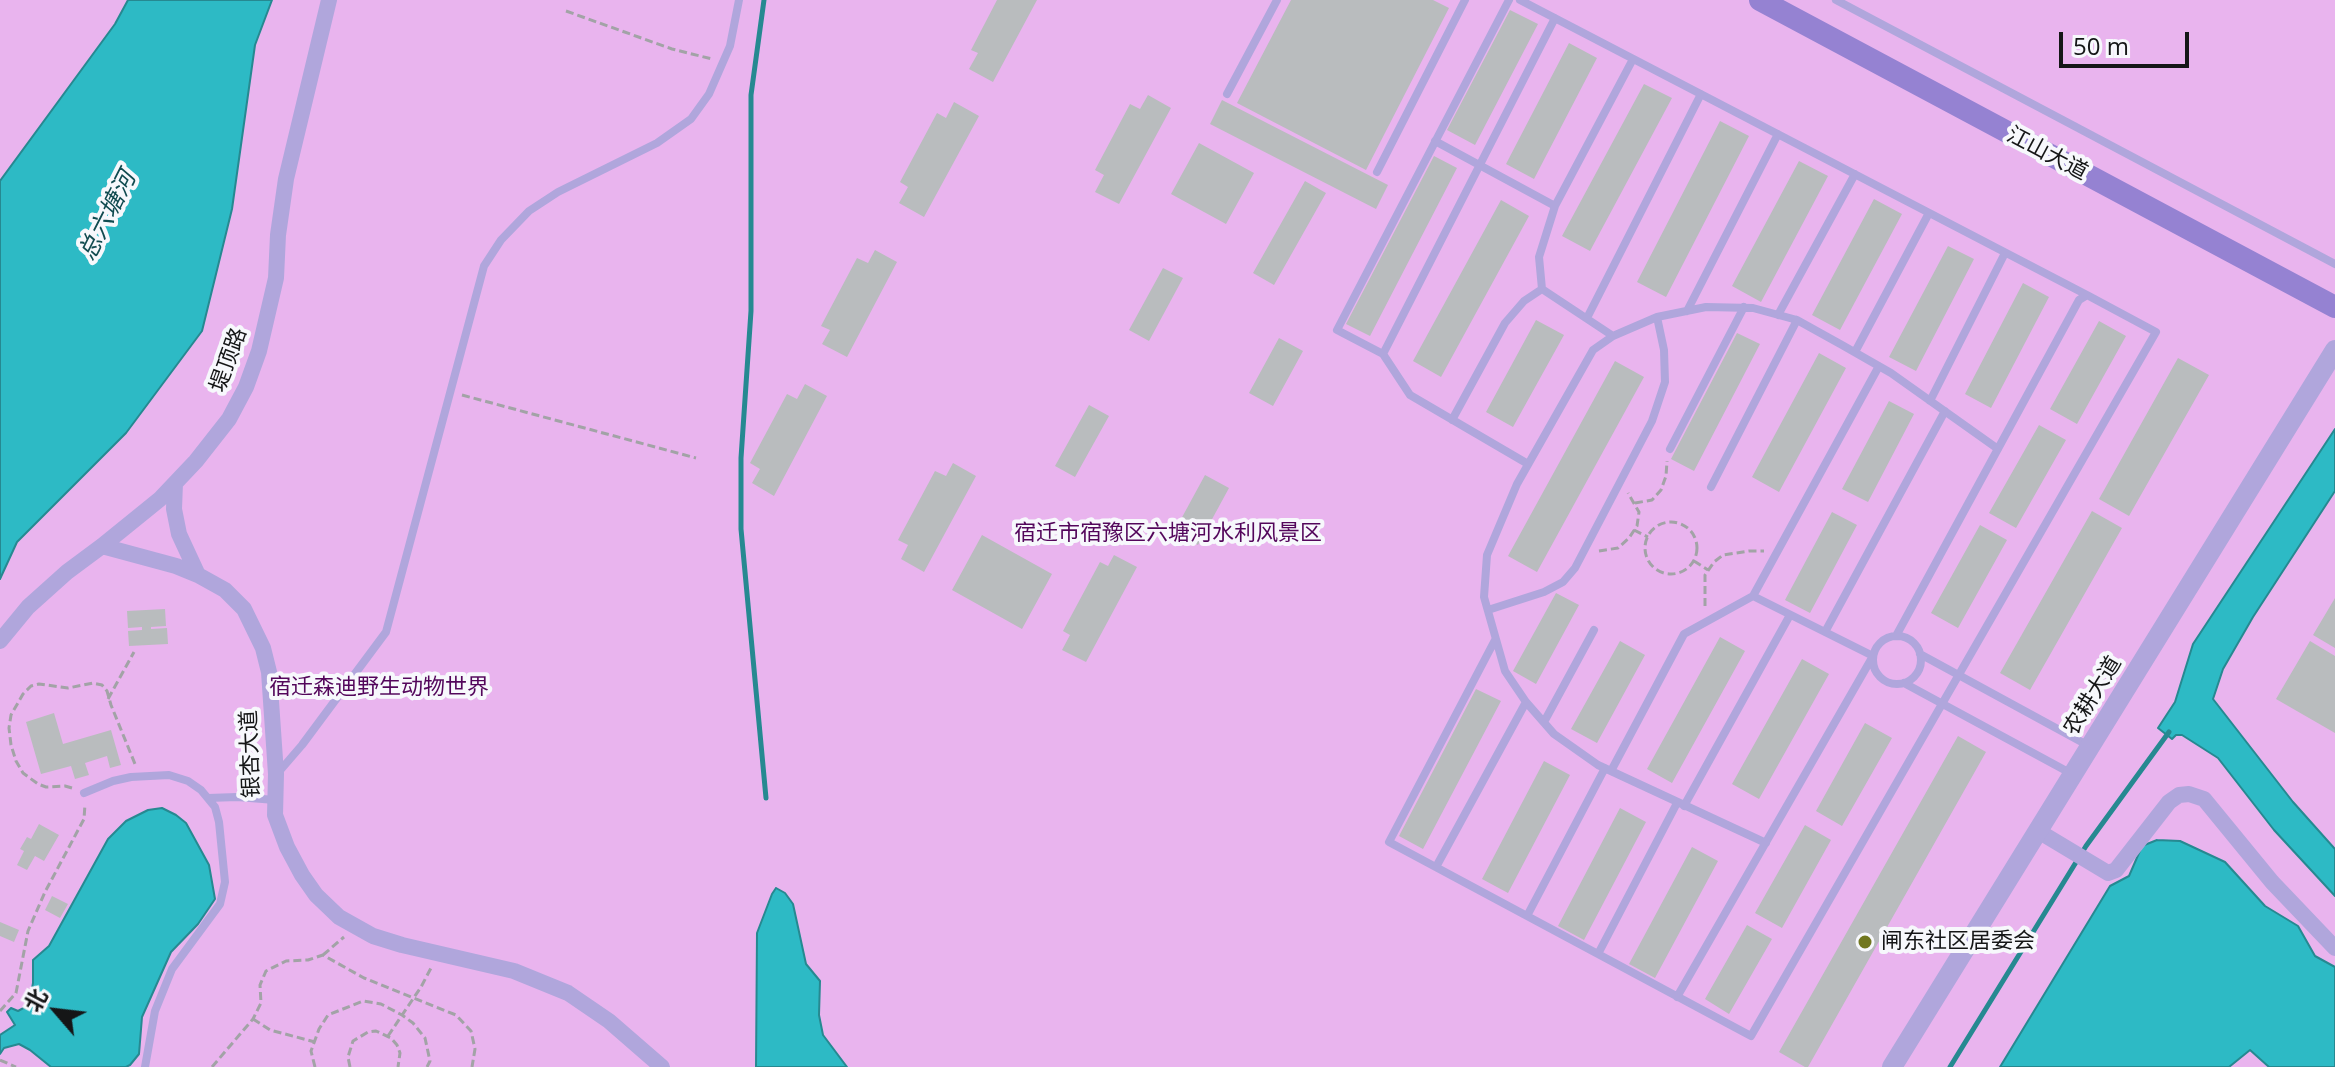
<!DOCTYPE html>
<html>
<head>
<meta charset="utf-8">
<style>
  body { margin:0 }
  #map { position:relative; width:2335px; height:1067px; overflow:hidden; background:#e9ebee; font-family:"Open Sans","Noto Sans SC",sans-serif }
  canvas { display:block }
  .north { position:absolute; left:16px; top:971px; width:80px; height:80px; -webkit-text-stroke:6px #f7f8fc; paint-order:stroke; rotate:298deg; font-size:22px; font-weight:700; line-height:32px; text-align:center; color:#151617 }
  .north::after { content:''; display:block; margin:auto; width:28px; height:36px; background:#151617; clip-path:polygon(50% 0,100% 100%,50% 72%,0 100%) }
  .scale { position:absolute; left:2059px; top:32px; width:130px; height:36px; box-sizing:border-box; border:4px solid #151617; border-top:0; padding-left:10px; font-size:24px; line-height:28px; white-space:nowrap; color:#151617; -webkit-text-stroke:6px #f7f8fc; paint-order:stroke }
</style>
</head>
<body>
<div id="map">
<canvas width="2335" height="1067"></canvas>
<div class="north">北</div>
<div class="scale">50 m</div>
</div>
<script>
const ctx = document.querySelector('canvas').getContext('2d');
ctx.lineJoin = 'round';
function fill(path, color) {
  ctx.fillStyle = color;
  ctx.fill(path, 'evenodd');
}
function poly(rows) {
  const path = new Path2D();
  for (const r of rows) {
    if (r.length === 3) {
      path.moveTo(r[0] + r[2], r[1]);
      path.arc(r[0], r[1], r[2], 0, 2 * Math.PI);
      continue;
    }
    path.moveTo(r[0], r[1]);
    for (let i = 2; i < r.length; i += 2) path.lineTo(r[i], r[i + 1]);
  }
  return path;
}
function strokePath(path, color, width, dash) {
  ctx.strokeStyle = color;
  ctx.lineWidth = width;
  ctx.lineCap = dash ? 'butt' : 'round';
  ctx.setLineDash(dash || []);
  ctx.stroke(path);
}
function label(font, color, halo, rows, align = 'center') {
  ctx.font = font + ' "Open Sans","Noto Sans SC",sans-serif';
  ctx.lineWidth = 8;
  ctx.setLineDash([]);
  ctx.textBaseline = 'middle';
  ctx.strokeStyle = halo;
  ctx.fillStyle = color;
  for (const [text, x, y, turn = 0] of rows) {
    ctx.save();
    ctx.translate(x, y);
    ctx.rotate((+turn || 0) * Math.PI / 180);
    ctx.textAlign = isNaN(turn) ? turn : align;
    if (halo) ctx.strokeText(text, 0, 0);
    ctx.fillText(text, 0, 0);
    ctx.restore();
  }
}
const green = poly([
  [0,0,2335,0,2335,1067,0,1067]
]);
const water = poly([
  [128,0,272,0,255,45,232,209,202,331,126,433,17,542,0,579,0,181,115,24,128,0],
  [2335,429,2335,491,2253,617,2223,669,2213,699,2293,802,2335,849,2335,896,2274,830,2218,758,2182,735,2176,735,2172,739,2158,728,2175,702,2193,644,2335,429],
  [162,808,176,815,186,823,209,865,215,899,198,924,171,952,142,1017,139,1054,130,1065,126,1067,51,1067,30,1050,19,1044,4,1048,0,1054,0,1035,15,1025,7,1012,11,1008,18,1011,29,1005,33,983,33,960,49,946,108,839,126,821,148,810,162,808],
  [2157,840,2180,841,2225,862,2265,906,2298,926,2315,956,2335,967,2335,1067,2269,1067,2250,1050,2229,1067,2000,1067,2110,886,2129,876,2142,846,2157,840],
  [776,888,785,893,793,904,806,964,820,981,819,1015,823,1035,847,1067,756,1067,757,933,772,894,776,888]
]);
const stream = poly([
  [764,0,751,95,751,311,741,458,741,529,766,798],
  [1950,1067,2086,846,2169,732]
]);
const building = poly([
  [997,0,1037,0,993,82,969,69,978,53,971,50],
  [1291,0,1433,0,1449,8,1366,170,1237,103],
  [1510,10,1538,24,1475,145,1447,130],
  [1569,43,1597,58,1534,179,1506,164],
  [1644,84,1672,98,1590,251,1562,236],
  [1148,95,1171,108,1119,204,1095,192,1104,175,1095,170,1130,104,1140,109],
  [1222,100,1388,185,1376,209,1210,124],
  [954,102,979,116,924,217,899,203,908,187,900,182,937,113,946,118],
  [1720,121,1749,136,1666,297,1637,282],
  [1199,143,1254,173,1226,224,1171,194],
  [1434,156,1457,168,1370,336,1346,324],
  [1799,161,1828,176,1761,302,1732,286],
  [1305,181,1326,193,1274,285,1253,273],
  [1874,199,1902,214,1840,330,1812,315],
  [1501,200,1529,216,1441,377,1413,361],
  [1948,246,1974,259,1916,371,1889,357],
  [875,250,897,262,847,357,822,344,830,330,821,326,857,258,868,263],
  [1163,268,1183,278,1149,341,1129,330],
  [2023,283,2049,297,1991,408,1965,394],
  [1536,320,1564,335,1513,427,1486,412],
  [2099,321,2126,336,2077,424,2050,409],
  [1737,333,1760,344,1694,471,1671,459],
  [1279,338,1303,351,1273,406,1249,393],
  [1819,353,1846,368,1779,492,1752,477],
  [2178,358,2209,375,2129,516,2099,499],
  [1615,361,1644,377,1537,572,1508,556],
  [805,384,827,396,774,496,752,483,760,469,750,463,787,394,797,399],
  [1889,401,1914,414,1868,502,1842,489],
  [1089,405,1109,416,1075,477,1055,466],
  [2039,425,2066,440,2016,528,1989,513],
  [953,463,976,476,924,572,901,559,908,545,898,540,935,471,946,476],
  [1205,475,1229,488,1198,545,1174,532],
  [2092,511,2122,528,2030,690,2000,673],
  [1832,512,1857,525,1810,613,1785,600],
  [1980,525,2007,540,1958,628,1931,613],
  [982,535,1052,574,1022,629,952,590],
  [1114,555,1137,567,1086,662,1062,650,1070,635,1063,631,1100,562,1108,566],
  [1556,593,1579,605,1536,684,1513,671],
  [2335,598,2335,648,2313,635],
  [165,609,166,626,151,627,151,629,167,628,168,644,129,646,128,631,142,630,142,627,128,628,127,611],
  [1720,637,1745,651,1672,783,1647,769],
  [1620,641,1645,655,1597,743,1571,729],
  [2310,641,2335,656,2335,733,2276,699],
  [1802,659,1829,674,1759,799,1732,784],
  [1476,689,1501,701,1423,849,1399,836],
  [54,713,63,744,111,730,121,765,110,768,107,756,85,763,89,775,75,779,71,766,41,774,26,722],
  [1865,723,1892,738,1842,826,1816,811],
  [1958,736,1986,752,1808,1067,1805,1067,1779,1052],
  [1544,761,1570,775,1508,893,1482,879],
  [1620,808,1646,822,1584,940,1558,926],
  [39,824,59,835,44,861,35,856,27,870,17,865,24,851,20,849,27,837,31,839],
  [1805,825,1831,840,1782,928,1755,913],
  [1692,847,1718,861,1655,978,1629,964],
  [52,896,68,904,60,918,45,910],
  [0,922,19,930,14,942,0,936],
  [1747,925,1772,939,1729,1014,1705,999]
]);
const path = poly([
  [566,11,672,49,712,59],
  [462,395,696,458],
  [1635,503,1652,500,1661,490,1666,476,1667,461],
  [1671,548,26],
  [1634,530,1648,537],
  [1599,551,1618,548,1629,538,1637,526,1639,512,1628,493],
  [1694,561,1708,570],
  [1705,606,1705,575,1714,562,1723,555,1749,551,1764,551],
  [108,699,134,652],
  [72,788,65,786,46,787,38,784,23,773,16,761,11,745,9,728,11,715,23,694,31,686,39,684,68,688,93,683,102,685,107,691,111,705,135,764],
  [323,955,344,937],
  [0,1011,16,993,28,931,45,892,84,819,85,804],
  [253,1019,270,1030,315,1042],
  [388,1036,421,987,431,968],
  [0,1060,16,1067],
  [212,1067,253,1019,261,1003,260,985,266,971,286,961,308,960,323,955,364,978,456,1015,471,1031,475,1049,472,1067],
  [315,1067,311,1051,319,1029,328,1015,363,1001,381,1004,402,1015,413,1023,425,1038,430,1061,427,1067],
  [350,1067,348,1057,353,1041,368,1032,376,1031,391,1038,397,1045,400,1053,398,1067]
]);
const service = poly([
  [1509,0,1337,330,1383,354,1410,395,1528,464],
  [1520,0,2087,295],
  [1836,0,2335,264],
  [1227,94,1277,0],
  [1435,141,1555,206],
  [1377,172,1465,0],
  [1687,311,1778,134],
  [1778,315,1855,174],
  [1587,318,1701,94],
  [1613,336,1542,289,1539,257,1555,206,1633,59],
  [1855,352,1929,213],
  [1383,354,1555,18],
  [1930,401,2005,253],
  [1452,420,1505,323,1524,301,1542,289],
  [1670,449,1744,307],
  [1711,487,1797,320],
  [1488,610,1544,592,1563,582,1575,568,1652,421,1665,382,1664,350,1657,317],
  [1825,632,1945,411],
  [1897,660,24],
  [1495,640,1389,842,1751,1036,2156,332,2087,295,2079,300,1896,636],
  [1920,654,2089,746],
  [1904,683,2072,774],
  [1544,722,1594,630],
  [1611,771,1684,634,1753,596,1879,366],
  [277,774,302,745,386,632,484,266,501,240,529,211,558,192,657,143,691,119,709,94,730,46,739,0],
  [84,793,113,781,131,777,169,775,188,781,201,790,215,807,219,822,225,882,220,904,172,969,155,1011,145,1067],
  [208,798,237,797,275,800],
  [1684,806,1790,615],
  [1766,843,1598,765,1554,734,1526,702,1505,671,1484,597,1487,555,1517,484,1593,350,1613,336,1657,317,1706,307,1753,308,1797,320,1842,345,1891,373,1998,449],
  [1436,867,1526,702],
  [1527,916,1605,768],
  [1598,954,1677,803],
  [1677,997,1873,656,1753,596]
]);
const minor = poly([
  [175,483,174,509,179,534,198,575],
  [102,546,176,566,198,575,225,590,244,609,263,648,269,672,276,774,275,815,287,847,302,875,316,895,339,917,373,936,402,945,514,971,568,993,609,1021,662,1067],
  [0,641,28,607,67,572,102,546,160,499,196,461,229,419,246,387,259,351,276,278,278,235,286,179,329,0],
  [2038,831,2108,873,2116,870,2169,802,2179,795,2189,794,2204,799,2272,882,2335,948]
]);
const tertiary = poly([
  [1892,1067,2335,350]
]);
const secondary = poly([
  [1760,0,2335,307]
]);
const markers = [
  [1865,942,8,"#71771f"]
];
const streetNames = [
  ["江山大道",2047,154,28],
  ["堤顶路",229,360,-70],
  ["农耕大道",2093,696,-58],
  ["银杏大道",251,754,-92]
];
const parkNames = [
  ["宿迁市宿豫区六塘河水利风景区",1168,534],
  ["宿迁森迪野生动物世界",379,688]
];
const poiNames = [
  ["闸东社区居委会",1881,942]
];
const waterNames = [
  ["总六塘河",108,216,-63]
];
fill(green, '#e9b4ee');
fill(water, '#2dbac5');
strokePath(water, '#268991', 2);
strokePath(stream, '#268991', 5);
fill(building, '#b9bcbe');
strokePath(path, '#a2a3a6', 3, [8, 4]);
strokePath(service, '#b0a6dc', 8);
strokePath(minor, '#b0a6dc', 16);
strokePath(tertiary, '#b0a6dc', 20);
strokePath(secondary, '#9582d2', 22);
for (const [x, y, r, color] of markers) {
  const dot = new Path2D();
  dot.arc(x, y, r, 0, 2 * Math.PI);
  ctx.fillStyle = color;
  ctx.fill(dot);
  strokePath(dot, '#f7f8fc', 3);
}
label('22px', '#151617', '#f7f8fc', streetNames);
label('22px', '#53065b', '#f7f8fc', parkNames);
label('22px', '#151617', '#f7f8fc', poiNames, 'left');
label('italic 24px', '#114b50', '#f7f8fc', waterNames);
</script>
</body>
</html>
